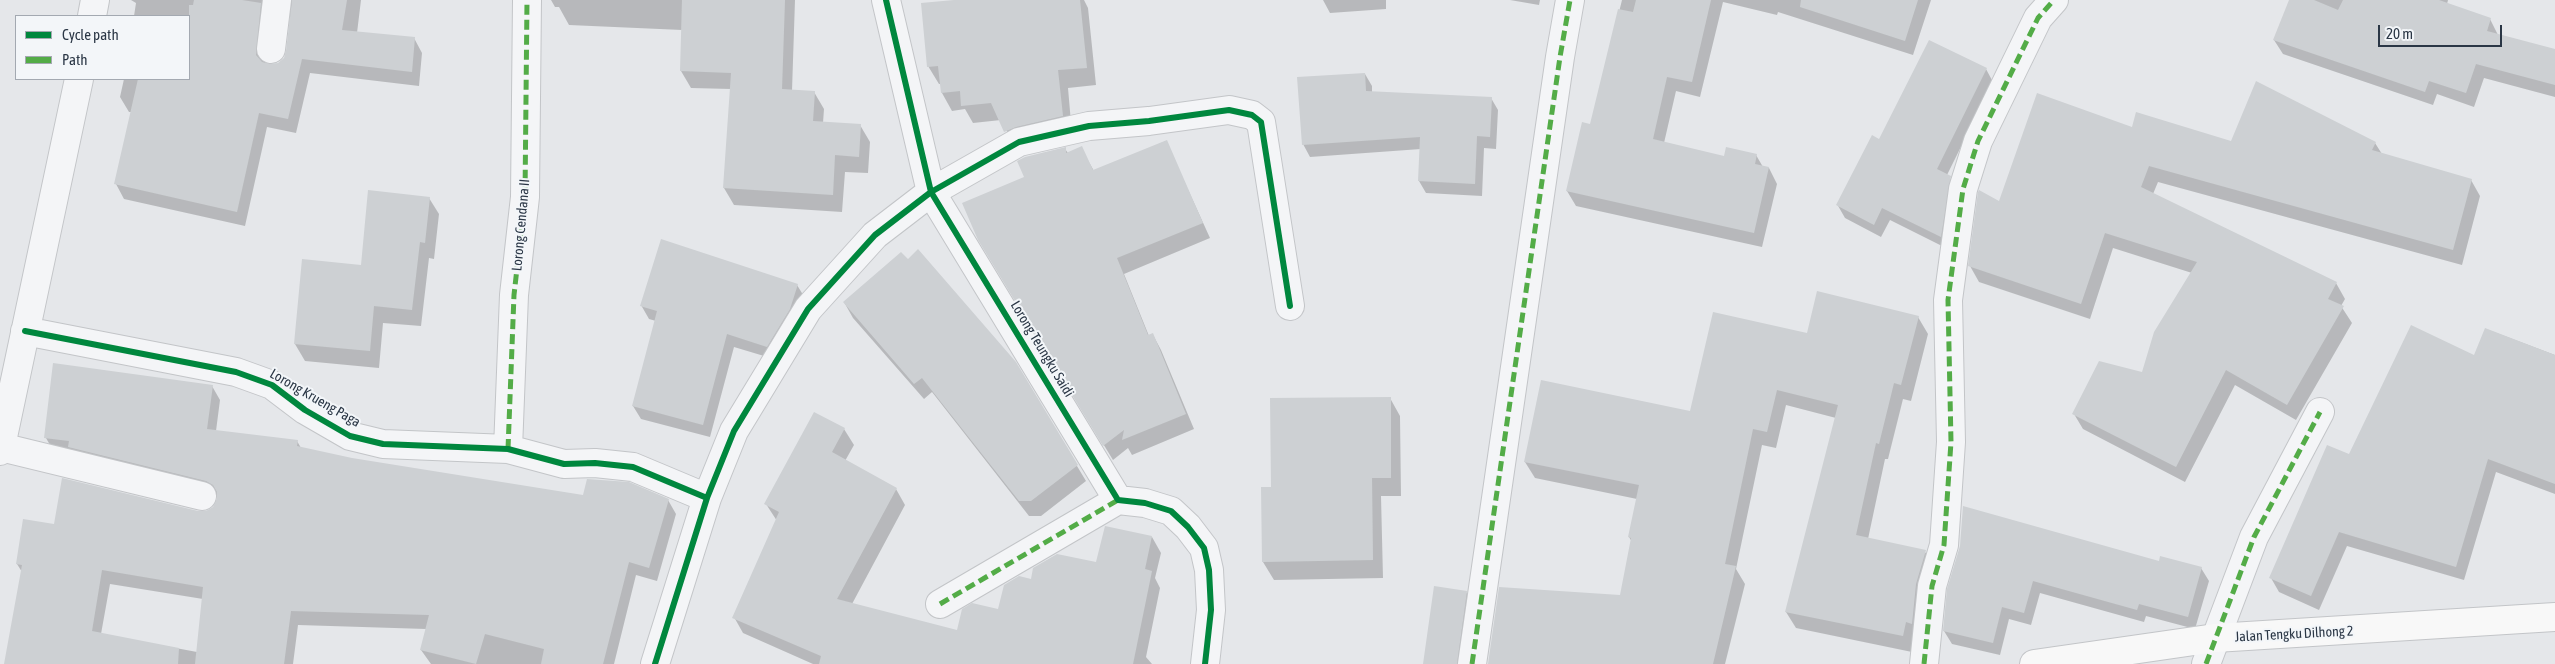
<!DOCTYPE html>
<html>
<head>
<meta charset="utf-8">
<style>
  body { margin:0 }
  #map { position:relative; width:2555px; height:664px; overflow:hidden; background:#e5e7ea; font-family:"Asap Condensed",sans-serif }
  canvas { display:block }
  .legend { position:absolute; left:15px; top:15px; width:175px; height:65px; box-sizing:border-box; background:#f3f6f9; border:1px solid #a3a9b1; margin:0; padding:6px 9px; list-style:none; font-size:15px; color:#2a3645 }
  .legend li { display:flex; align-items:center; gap:10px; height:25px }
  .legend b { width:25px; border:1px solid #a3a9b1 }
  .scale { position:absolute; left:2378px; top:25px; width:124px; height:22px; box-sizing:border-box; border:2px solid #2a3645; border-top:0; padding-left:6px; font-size:15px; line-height:18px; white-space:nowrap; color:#2a3645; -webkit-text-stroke:4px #f3f6f9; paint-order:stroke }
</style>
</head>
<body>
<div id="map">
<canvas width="2555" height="664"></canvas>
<ul class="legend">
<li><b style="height:6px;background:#00873e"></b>Cycle path</li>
<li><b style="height:6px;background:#53ac47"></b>Path</li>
</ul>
<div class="scale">20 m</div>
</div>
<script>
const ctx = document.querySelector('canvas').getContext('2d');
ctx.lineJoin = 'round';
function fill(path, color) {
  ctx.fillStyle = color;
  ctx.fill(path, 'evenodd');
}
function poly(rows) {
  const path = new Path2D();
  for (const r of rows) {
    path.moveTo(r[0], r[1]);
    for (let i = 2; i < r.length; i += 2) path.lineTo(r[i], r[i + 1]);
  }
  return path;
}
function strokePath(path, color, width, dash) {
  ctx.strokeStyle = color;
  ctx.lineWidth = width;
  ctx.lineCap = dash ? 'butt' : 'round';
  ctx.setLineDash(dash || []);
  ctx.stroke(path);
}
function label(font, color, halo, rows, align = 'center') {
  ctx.font = font + ' "Asap Condensed",sans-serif';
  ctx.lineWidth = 4;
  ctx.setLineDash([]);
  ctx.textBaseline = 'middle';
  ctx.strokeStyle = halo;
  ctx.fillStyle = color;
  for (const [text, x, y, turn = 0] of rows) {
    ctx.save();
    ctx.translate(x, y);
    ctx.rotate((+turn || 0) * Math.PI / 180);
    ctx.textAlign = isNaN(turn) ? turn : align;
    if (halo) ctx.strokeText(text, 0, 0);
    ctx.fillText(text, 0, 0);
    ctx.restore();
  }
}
const shadow = poly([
  [131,0,279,0,269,13,265,64,277,65,284,60,288,51,291,0,361,0,357,33,414,38,422,53,419,86,310,73,296,133,267,127,245,226,124,199,116,184,132,112,129,112,120,97,124,79,189,79,189,16,134,16,136,3],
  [551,0,795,0,792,91,814,92,824,109,823,123,860,125,870,142,868,173,845,172,842,212,734,205,724,188,731,89,691,88,681,71,682,30,569,25,559,7,555,7],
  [963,0,1084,0,1088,8,1096,85,1068,88,1072,134,1016,149,1001,120,973,123,965,109,952,111,942,93,941,84,939,84,928,66],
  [1323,0,1386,0,1386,9,1330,13],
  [1510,0,1540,0,1539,5],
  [1622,0,1931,0,1913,55,1778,12,1777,15,1723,2,1700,97,1676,91,1664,143,1725,157,1756,155,1763,167,1769,168,1777,184,1762,247,1576,206,1567,191,1591,125],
  [2290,0,2448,0,2447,4,2490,19,2498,35,2555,51,2555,97,2484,78,2474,107,2437,94,2433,105,2283,54,2274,40],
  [1986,69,1993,82,1947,175,1958,190,1948,249,1890,220,1881,237,1845,218,1837,204,1879,141],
  [1365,74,1372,86,1372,92,1491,98,1498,110,1496,149,1484,148,1482,196,1426,193,1419,181,1421,149,1310,157,1303,144],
  [2132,128,2232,143,2375,143,2382,154,2471,180,2480,196,2462,265,2158,182,2153,194,2336,283,2345,299,2341,306,2352,323,2296,420,2235,385,2185,482,2083,429,2074,414,2143,374,2192,273,2113,248,2090,319,1979,282,1970,266,2000,203],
  [1166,141,1210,238,1124,274,1149,336,1153,335,1161,350,1194,429,1132,455,1128,448,1113,460,988,255,1026,177,1065,149,1068,153,1081,148,1094,171],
  [429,198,439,214,434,259,429,258,421,326,383,323,379,368,305,361,295,344,362,266],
  [797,285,805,298,774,359,734,347,710,437,641,419,633,406,656,321,649,319,641,305],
  [844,302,1015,363,1086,481,1041,516,1029,516,932,392,924,399,853,318],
  [1918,317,1928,334,1911,401,1903,399,1888,459,1885,459,1868,539,1925,552,1935,568,1912,652,1796,628,1786,612,1836,418,1786,405,1776,448,1762,445,1736,569,1745,584,1725,664,1489,664,1621,597,1632,542,1629,537,1637,499,1535,478,1525,462,1691,412,1808,335],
  [2486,329,2555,355,2555,494,2496,472,2464,580,2347,546,2319,610,2279,592,2271,578,2350,456,2474,357],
  [212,386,220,400,216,431,297,441,301,448,351,459,584,496,668,500,676,514,657,581,636,575,614,664,431,664,421,650,426,629,298,625,293,664,5,664,22,572,17,564,55,526,206,512,214,508,218,497,54,452,46,438],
  [110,584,203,599,197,652,101,634],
  [1390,398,1400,416,1401,496,1381,496,1383,578,1274,580,1263,562,1272,488],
  [844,429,854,445,845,461,896,489,905,505,852,604,958,631,999,611,1032,580,1097,563,1152,537,1161,553,1155,578,1160,588,1146,657,1152,664,813,664,743,633,734,617,777,521,766,504],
  [2160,563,2201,568,2209,581,2195,629,2146,616,2144,622,2040,593,2031,625,2009,619,2000,655,1952,644,1944,631,1949,589],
  [1466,592,1476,608,1468,664,1425,664]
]);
const building = poly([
  [194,0,242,0,261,3,256,55,262,62,270,64,278,63,284,58,286,51,292,0,347,0,342,30,415,37,412,72,302,59,288,119,259,113,237,212,114,184,138,79,189,79,189,5,193,5],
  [682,0,785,0,782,89,815,91,813,121,861,124,859,157,835,155,833,195,723,188,731,73,680,71],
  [954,0,1080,0,1087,68,1058,70,1063,116,1016,127,1004,132,991,103,961,106,960,91,941,93,938,66,927,67,921,3],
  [1636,0,1711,0,1692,82,1667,77,1653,139,1724,156,1726,147,1757,154,1755,164,1769,167,1754,233,1566,191,1582,122,1590,124,1618,9,1633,12],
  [1801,0,1918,0,1905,41,1800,7],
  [2289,0,2314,0,2338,10,2343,0,2439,0,2491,18,2487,31,2555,49,2555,85,2476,64,2466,93,2429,81,2425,92,2273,40],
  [1929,40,1987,68,1937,169,1951,176,1941,237,1882,208,1874,225,1836,205,1872,135,1879,139],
  [1365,73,1366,91,1492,97,1490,137,1477,136,1475,184,1418,181,1420,137,1302,145,1297,77],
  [2256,81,2376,142,2372,150,2472,179,2453,250,2149,166,2141,187,2337,282,2328,299,2344,306,2287,405,2226,370,2176,467,2072,414,2099,361,2142,372,2154,332,2197,262,2105,233,2081,304,1968,266,1978,192,1979,190,1999,201,2037,93,2132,127,2136,112,2231,141],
  [1167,140,1203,223,1117,258,1148,335,1153,333,1186,414,1122,440,1124,430,1103,446,978,240,962,203,1024,177,1017,161,1025,157,1066,147,1066,153,1082,146,1093,170],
  [368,190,430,197,425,243,420,242,412,310,374,306,370,351,294,344,302,259,361,265],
  [661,239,798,284,790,309,767,347,727,334,703,425,632,406,657,311,640,306],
  [918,249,1016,362,1078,465,1031,501,1019,501,922,378,914,384,843,302,901,252,908,259],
  [1817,291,1919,316,1901,385,1894,383,1879,444,1876,443,1856,535,1926,550,1916,584,1912,624,1906,622,1903,636,1785,612,1838,405,1777,390,1767,432,1753,429,1725,564,1736,566,1713,664,1488,664,1499,587,1620,595,1631,538,1628,537,1639,485,1524,462,1541,380,1690,411,1713,312,1807,333],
  [2411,325,2474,355,2485,328,2555,355,2555,484,2488,459,2456,567,2339,532,2311,596,2269,578,2327,445,2349,454],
  [53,363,213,385,207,429,298,440,297,446,352,458,583,495,587,479,629,482,669,499,649,568,629,562,603,664,541,664,544,649,485,634,476,664,420,650,429,615,291,611,284,664,195,664,203,587,102,570,92,631,179,648,178,664,4,664,22,565,16,564,23,519,54,524,62,478,198,511,206,511,213,507,217,499,217,492,213,485,206,481,68,447,69,441,44,438],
  [1391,397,1391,478,1372,478,1373,560,1262,562,1261,487,1271,487,1270,398],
  [814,412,845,428,832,452,897,488,837,599,957,630,962,609,972,603,998,609,1004,585,1019,576,1031,579,1033,568,1057,554,1096,562,1105,526,1152,536,1145,569,1152,571,1133,664,819,664,821,656,732,618,779,512,764,504],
  [1963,506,2159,561,2160,556,2202,567,2188,617,2139,604,2137,610,2033,581,2024,613,2002,607,1993,643,1943,631,1947,589,1960,546],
  [1434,586,1467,591,1457,664,1423,664]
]);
const street = poly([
  [886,0,931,192,1118,500,1145,503,1171,511,1188,527,1204,548,1209,570,1211,610,1205,664],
  [92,16,95,0],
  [271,49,277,0],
  [25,331,236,372,272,385,305,410,350,436,383,444,508,449,564,464,595,463,633,467,707,498],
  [1,447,202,496],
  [508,449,514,295,525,197,527,0],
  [0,451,79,79],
  [940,604,1118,500],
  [655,664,707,498,734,431,808,309,875,235,931,192,1019,142,1089,126,1149,121,1229,110,1252,115,1261,122,1290,306],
  [1472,664,1560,57,1570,0],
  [1924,664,1932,586,1944,545,1951,442,1948,300,1963,189,1978,141,2038,18,2054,0],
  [2206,664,2254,537,2320,412]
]);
const secondary = poly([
  [2034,664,2215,638,2555,617]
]);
const quiet = poly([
  [508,449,514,295,525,197,527,0],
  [940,604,1118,500],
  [1472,664,1560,57,1570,0],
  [1924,664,1932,586,1944,545,1951,442,1948,300,1963,189,1978,141,2038,18,2054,0],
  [2206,664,2254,537,2320,412]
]);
const cycleway = poly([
  [886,0,931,192,1118,500,1145,503,1171,511,1188,527,1204,548,1209,570,1211,610,1205,664],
  [25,331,236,372,272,385,305,410,350,436,383,444,508,449,564,464,595,463,633,467,707,498],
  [655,664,707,498,734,431,808,309,875,235,931,192,1019,142,1089,126,1149,121,1229,110,1252,115,1261,122,1290,306]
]);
const streetNames = [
  ["Lorong Cendana II",521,225,-85],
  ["Lorong Teungku Saidi",1042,349,59],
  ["Lorong Krueng Paga",315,398,30],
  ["Jalan Tengku Dilhong 2",2294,634,-3]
];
fill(shadow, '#0003');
fill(building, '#cdd0d3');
strokePath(street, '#c3c5c8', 30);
strokePath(secondary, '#c3c5c8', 30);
strokePath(street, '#f4f5f7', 28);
strokePath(secondary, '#f8f8f8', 28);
strokePath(quiet, '#53ac47', 5, [10, 5]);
strokePath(cycleway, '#00873e', 6);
label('14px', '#2a3645', '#f3f6f9', streetNames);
</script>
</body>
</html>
